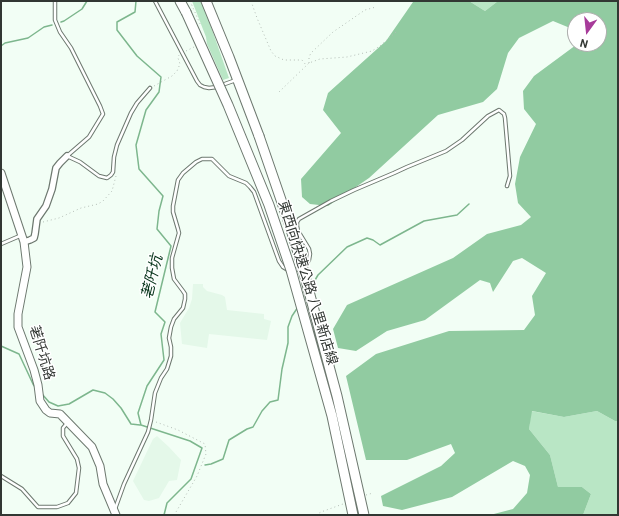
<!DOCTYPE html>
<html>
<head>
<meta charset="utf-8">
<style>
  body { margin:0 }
  #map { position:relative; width:619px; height:516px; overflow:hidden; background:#f2fef5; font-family:Roboto,sans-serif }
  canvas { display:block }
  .frame { position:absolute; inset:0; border:2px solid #323733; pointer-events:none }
  .north { position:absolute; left:567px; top:12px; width:40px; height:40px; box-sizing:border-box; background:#fff; border:1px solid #adafad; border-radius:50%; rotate:195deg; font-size:11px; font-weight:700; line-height:16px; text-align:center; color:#323733 }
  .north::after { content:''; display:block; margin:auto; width:14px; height:18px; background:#a73b9a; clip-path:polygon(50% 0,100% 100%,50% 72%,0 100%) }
</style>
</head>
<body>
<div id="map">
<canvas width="619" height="516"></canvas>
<div class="frame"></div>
<div class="north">N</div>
</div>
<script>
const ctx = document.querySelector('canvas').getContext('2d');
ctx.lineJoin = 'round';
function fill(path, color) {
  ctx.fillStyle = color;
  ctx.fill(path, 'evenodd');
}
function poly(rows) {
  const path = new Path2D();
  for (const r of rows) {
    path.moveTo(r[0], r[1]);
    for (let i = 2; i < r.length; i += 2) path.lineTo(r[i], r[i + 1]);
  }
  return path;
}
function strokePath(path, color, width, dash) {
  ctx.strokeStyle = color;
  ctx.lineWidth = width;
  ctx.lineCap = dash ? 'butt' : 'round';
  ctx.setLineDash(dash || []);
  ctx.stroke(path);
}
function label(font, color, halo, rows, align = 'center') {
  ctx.font = font + ' Roboto,"Noto Sans TC",sans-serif';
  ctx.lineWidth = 3;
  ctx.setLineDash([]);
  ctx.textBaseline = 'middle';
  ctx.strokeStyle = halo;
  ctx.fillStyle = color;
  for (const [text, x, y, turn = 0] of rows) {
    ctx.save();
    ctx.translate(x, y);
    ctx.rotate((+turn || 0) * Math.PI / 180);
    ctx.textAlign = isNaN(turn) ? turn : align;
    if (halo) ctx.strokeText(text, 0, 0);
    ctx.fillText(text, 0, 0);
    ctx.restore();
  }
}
const built = poly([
  [193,284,203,284,203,287,207,291,222,295,225,297,227,310,264,314,264,319,271,321,267,340,209,334,207,348,182,344,180,323,189,308,192,299],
  [157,436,169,447,181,460,177,480,169,481,159,498,149,501,144,500,133,481,153,439]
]);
const green = poly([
  [192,1,202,1,229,78,223,80,207,44,206,37],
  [469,1,498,1,485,11],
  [531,411,564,417,597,411,615,421,618,421,618,515,583,515,591,494,582,487,558,487,550,455,529,429]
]);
const forest = poly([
  [413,1,469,1,485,11,498,1,618,1,618,421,615,421,597,411,564,417,532,411,529,429,550,455,558,487,582,487,591,494,583,515,490,515,513,509,527,493,530,475,525,466,513,461,452,497,402,510,383,506,381,496,441,466,455,453,451,444,407,460,366,460,346,376,376,354,449,331,524,330,535,315,532,296,546,273,522,258,513,261,493,292,490,283,480,280,425,320,387,331,356,351,338,348,333,329,347,305,453,258,487,234,521,225,531,217,518,203,515,184,520,157,536,124,524,109,523,91,534,76,576,45,576,44,599,44,599,20,575,20,575,35,570,28,553,21,519,38,508,53,497,89,483,102,438,115,369,178,328,206,310,204,302,197,301,179,341,133,323,110,328,93,386,41,413,2]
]);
const stream = poly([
  [136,1,135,12,117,22,117,30,137,56,161,77,159,92,146,110,136,145,139,169,163,196,159,211,157,229,171,246,155,312,165,322,161,334,164,360,147,386,138,413,141,425,190,441,202,448,191,479,167,503,164,515],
  [61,22,64,21,82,9,87,1],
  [1,46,5,43,28,38,44,27,52,25],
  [311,287,318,275,347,247,367,238,373,240,380,245,424,221,457,215,469,204],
  [1,346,19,354,33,384,35,387],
  [42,394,49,402,58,406,69,404,93,390,105,393,113,399,121,408,131,424,140,425],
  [205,465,211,464,223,459,229,440,247,429,253,427,262,411,270,402,278,400,282,369,288,343,288,327,292,316,298,307]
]);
const path = poly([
  [190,1,201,26],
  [251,1,257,18,271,51,275,56,284,60,302,60,306,65],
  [186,51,194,47],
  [309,63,309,57,311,53,333,32,365,10,376,7],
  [154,86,172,76,177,71,180,64,178,58,179,55],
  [279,92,309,63,320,59,347,57,372,51,380,46,396,32],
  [43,222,59,218,81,208,98,204,103,201,112,191,116,176],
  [156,422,178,430,205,444,206,454,197,476,176,512,177,515],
  [366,495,373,493],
  [316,515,321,512,343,504]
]);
const service = poly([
  [55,1,55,20,60,32,71,48,100,106,103,114,89,137,67,156,80,162,99,176,107,178,111,175,113,172,114,157,117,145,131,113,137,103,150,88],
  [155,1,197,81,200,85,204,87,209,88,217,87],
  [222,85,236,80],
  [1,244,22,235],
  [293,271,300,269,305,265,309,260,310,254,309,249,298,231,297,226,297,222,299,219,331,201,354,190,394,173,407,167,446,151,462,140,488,116,499,110,504,114,505,118,510,176,507,186],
  [1,476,22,489,38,507,57,507,68,503,76,493,79,468,77,459,63,436,63,428,68,422],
  [115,509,124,484,148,432,151,420,155,393,161,378,167,369,171,356,171,347,169,338,171,327,174,319,183,308,185,299,185,294,183,291,174,279,172,268,172,258,179,233,178,229,173,212,173,206,178,180,183,173,196,162,202,159,212,159,229,176,246,183,250,187,254,192,279,261,283,267,288,270]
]);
const minor = poly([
  [24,242,30,240,34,238,35,234,37,219,46,206,52,189,56,168,60,163,67,156]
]);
const tertiary = poly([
  [1,173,24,242,27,267,18,314,18,327,34,370,38,385,40,401,46,410,50,413,60,414,92,447,100,466,103,484,116,515]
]);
const trunk = poly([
  [180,1,186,12],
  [206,1,229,57,259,136]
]);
const trunkBridge = poly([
  [186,12,228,105,269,205,291,270,332,416,353,515],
  [259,136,289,223,303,269,337,396,364,515]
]);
const streetNames = [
  ["東西向快速公路 八里新店線",307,283,73],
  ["荖阡坑路",41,353,73]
];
const waterNames = [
  ["荖阡坑",153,277,-76]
];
fill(built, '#e4f8e9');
fill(green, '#b9e6c5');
fill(forest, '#91cba1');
strokePath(stream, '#7db68d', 1.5);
strokePath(service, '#6d786f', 4.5);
strokePath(minor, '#6d786f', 8);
strokePath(tertiary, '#6d786f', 9);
strokePath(trunk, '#6d786f', 11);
strokePath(path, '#b4bdb6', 1, [1, 3]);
strokePath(service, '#fff', 2.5);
strokePath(minor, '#fff', 5.5);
strokePath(tertiary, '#fff', 7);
strokePath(trunk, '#fff', 9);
strokePath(trunkBridge, '#6d786f', 11, []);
strokePath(trunkBridge, '#fff', 9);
label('14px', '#323733', '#fff', streetNames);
label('italic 15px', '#043318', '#fff', waterNames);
</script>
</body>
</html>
